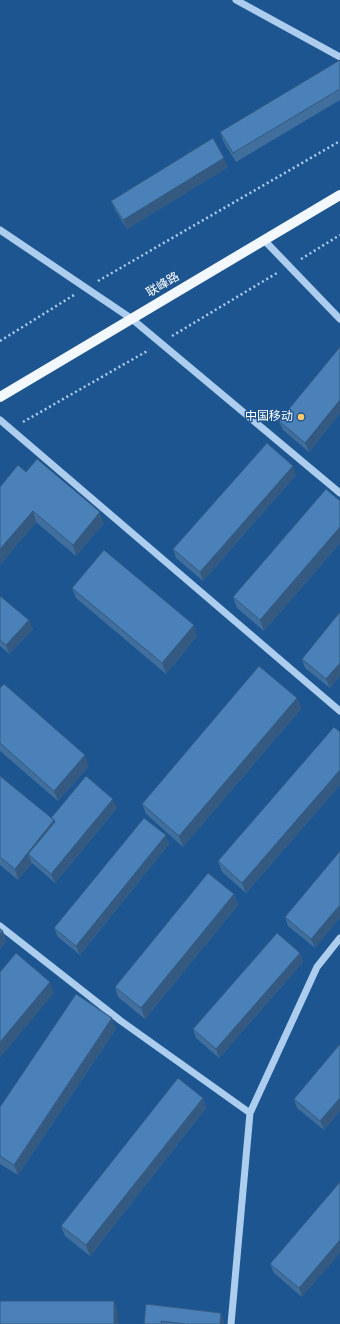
<!DOCTYPE html>
<html>
<head>
<meta charset="utf-8">
<style>
  body { margin:0 }
  canvas { display:block; background:#1d5590 }
</style>
</head>
<body>
<canvas width="340" height="1324"></canvas>
<script>
const ctx = document.querySelector('canvas').getContext('2d');
ctx.lineJoin = 'round';
function poly(rows) {
  const path = new Path2D();
  for (const r of rows) {
    path.moveTo(r[0], r[1]);
    for (let i = 2; i < r.length; i += 2) path.lineTo(r[i], r[i + 1]);
  }
  return path;
}
function strokePath(path, color, width, dash) {
  ctx.strokeStyle = color;
  ctx.lineWidth = width;
  ctx.lineCap = dash ? 'butt' : 'round';
  ctx.setLineDash(dash || []);
  ctx.stroke(path);
}
function fill(path, color) {
  ctx.fillStyle = color;
  ctx.fill(path, 'evenodd');
}
function label(font, color, halo, rows, align = 'center') {
  ctx.font = font + ' "Space Grotesk","Noto Sans SC",sans-serif';
  ctx.lineWidth = 3;
  ctx.setLineDash([]);
  ctx.textBaseline = 'middle';
  ctx.strokeStyle = halo;
  ctx.fillStyle = color;
  for (const [text, x, y, turn = 0] of rows) {
    ctx.save();
    ctx.translate(x, y);
    ctx.rotate((+turn || 0) * Math.PI / 180);
    ctx.textAlign = isNaN(turn) ? turn : align;
    if (halo) ctx.strokeText(text, 0, 0);
    ctx.fillText(text, 0, 0);
    ctx.restore();
  }
}
const path = poly([
  [301,259,340,235],
  [98,281,340,141],
  [172,336,277,273],
  [0,341,74,295],
  [23,422,149,350]
]);
const minor = poly([
  [236,0,340,57],
  [0,230,132,319,340,493],
  [264,240,340,319],
  [0,420,340,711],
  [0,926,121,1021,250,1113],
  [231,1324,250,1113,317,967,340,938]
]);
const major = poly([
  [0,397,340,195]
]);
const wall = poly([
  [340,60,340,100,236,162,223,141,220,132],
  [228,167,127,229,115,210,111,201],
  [340,347,340,413,309,452,283,430,279,421],
  [26,472,104,523,76,556,36,522,0,565,0,487],
  [296,475,203,581,176,558,173,549],
  [340,501,340,543,264,631,237,608,233,597],
  [72,588,197,636,166,674,76,598],
  [0,596,33,629,9,654,0,646],
  [340,612,330,688,305,668,302,659],
  [0,688,89,766,58,801,0,751],
  [297,698,301,709,183,847,146,814,142,804],
  [340,732,340,785,246,893,222,872,218,861],
  [0,776,51,818,117,808,55,883,32,863,18,880,0,865],
  [169,844,80,955,58,937,54,928],
  [340,851,315,948,288,926,285,917],
  [234,894,238,905,145,1019,118,997,115,987],
  [300,953,303,962,219,1058,196,1038,193,1029],
  [116,1029,18,1175,0,1164,0,1107],
  [340,1044,340,1111,324,1130,297,1108,294,1099],
  [203,1098,206,1108,90,1256,65,1236,61,1226],
  [340,1182,302,1297,274,1273,270,1264],
  [146,1304,221,1313,224,1322,224,1324,144,1324]
]);
const shadedWall = poly([
  [224,158,228,167,127,229,123,220],
  [340,400,340,413,309,452,305,443],
  [293,466,296,475,203,581,200,572],
  [33,511,36,522,0,565,0,549],
  [100,512,104,523,76,556,73,545],
  [340,527,340,543,264,631,260,620],
  [29,620,33,629,9,654,6,645],
  [194,625,197,636,166,674,162,663],
  [340,663,340,676,330,688,326,679],
  [297,698,301,709,183,847,179,836],
  [85,755,89,766,58,801,54,791],
  [340,770,340,785,246,893,242,883],
  [113,799,117,808,55,883,51,874],
  [54,820,58,831,28,854,32,863,18,880,15,869],
  [166,835,169,844,80,955,76,946],
  [234,894,238,905,145,1019,141,1008],
  [340,905,340,918,315,948,311,939],
  [3,931,7,942,0,949,0,934],
  [300,953,303,962,219,1058,216,1049],
  [50,982,54,993,0,1058,0,1042],
  [112,1018,116,1029,18,1175,14,1165],
  [203,1098,206,1108,90,1256,86,1245],
  [340,1098,340,1111,324,1130,320,1121],
  [340,1240,340,1253,302,1297,299,1288],
  [114,1301,118,1312,118,1324,114,1324],
  [221,1313,224,1322,224,1324,220,1324]
]);
const building = poly([
  [340,60,340,89,233,153,220,132,340,60],
  [213,138,224,158,123,220,111,201,213,138],
  [340,347,340,400,305,443,279,421,340,347],
  [267,443,293,466,200,572,173,549,267,443],
  [37,459,100,512,73,545,33,511,0,549,0,487,18,465,26,472,37,459],
  [326,489,340,501,340,527,260,620,233,597,326,489],
  [104,550,194,625,162,663,72,588,104,550],
  [0,596,29,620,6,645,0,640,0,596],
  [340,612,340,663,326,679,302,659,340,612],
  [259,666,297,698,179,836,142,804,259,666],
  [4,684,85,755,54,791,0,743,0,688,4,684],
  [334,727,340,732,340,770,242,883,218,861,334,727],
  [0,776,54,820,15,869,0,857,0,776],
  [86,776,113,799,51,874,28,854,55,822,54,820,51,818,86,776],
  [144,818,166,835,76,946,54,928,144,818],
  [340,851,340,905,311,939,285,917,340,851],
  [208,873,234,894,141,1008,115,987,208,873],
  [0,929,3,931,0,934,0,929],
  [277,933,300,953,216,1049,193,1029,277,933],
  [16,953,50,982,0,1042,0,972,16,953],
  [76,994,112,1018,14,1165,0,1156,0,1107,76,994],
  [340,1044,340,1098,320,1121,294,1099,340,1044],
  [178,1078,203,1098,86,1245,61,1226,178,1078],
  [340,1182,340,1240,299,1288,270,1264,340,1182],
  [0,1301,114,1301,114,1324,0,1324,0,1301],
  [146,1304,221,1313,220,1324,186,1324,161,1321,161,1324,144,1324,146,1304]
]);
const markers = [
  [301,417,4,"#fdca6b"]
];
const streetNames = [
  ["联峰路",163,285,-31]
];
const poiNames = [
  ["中国移动",293,417]
];
strokePath(path, '#accdee', 2.5, [2, 3]);
strokePath(minor, '#accdee', 7);
strokePath(major, '#f3f8ff', 10);
fill(wall, '#406f9e');
fill(shadedWall, '#345a81');
fill(building, '#4a81b8');
strokePath(building, '#345a81', 1);
for (const [x, y, r, color] of markers) {
  const dot = new Path2D();
  dot.arc(x, y, r, 0, 2 * Math.PI);
  ctx.fillStyle = color;
  ctx.fill(dot);
  strokePath(dot, '#1d5590', 1.5);
}
label('12px', '#fff', '#1d5590', streetNames);
label('12px', '#fff', '#1d5590', poiNames, 'right');
</script>
</body>
</html>
